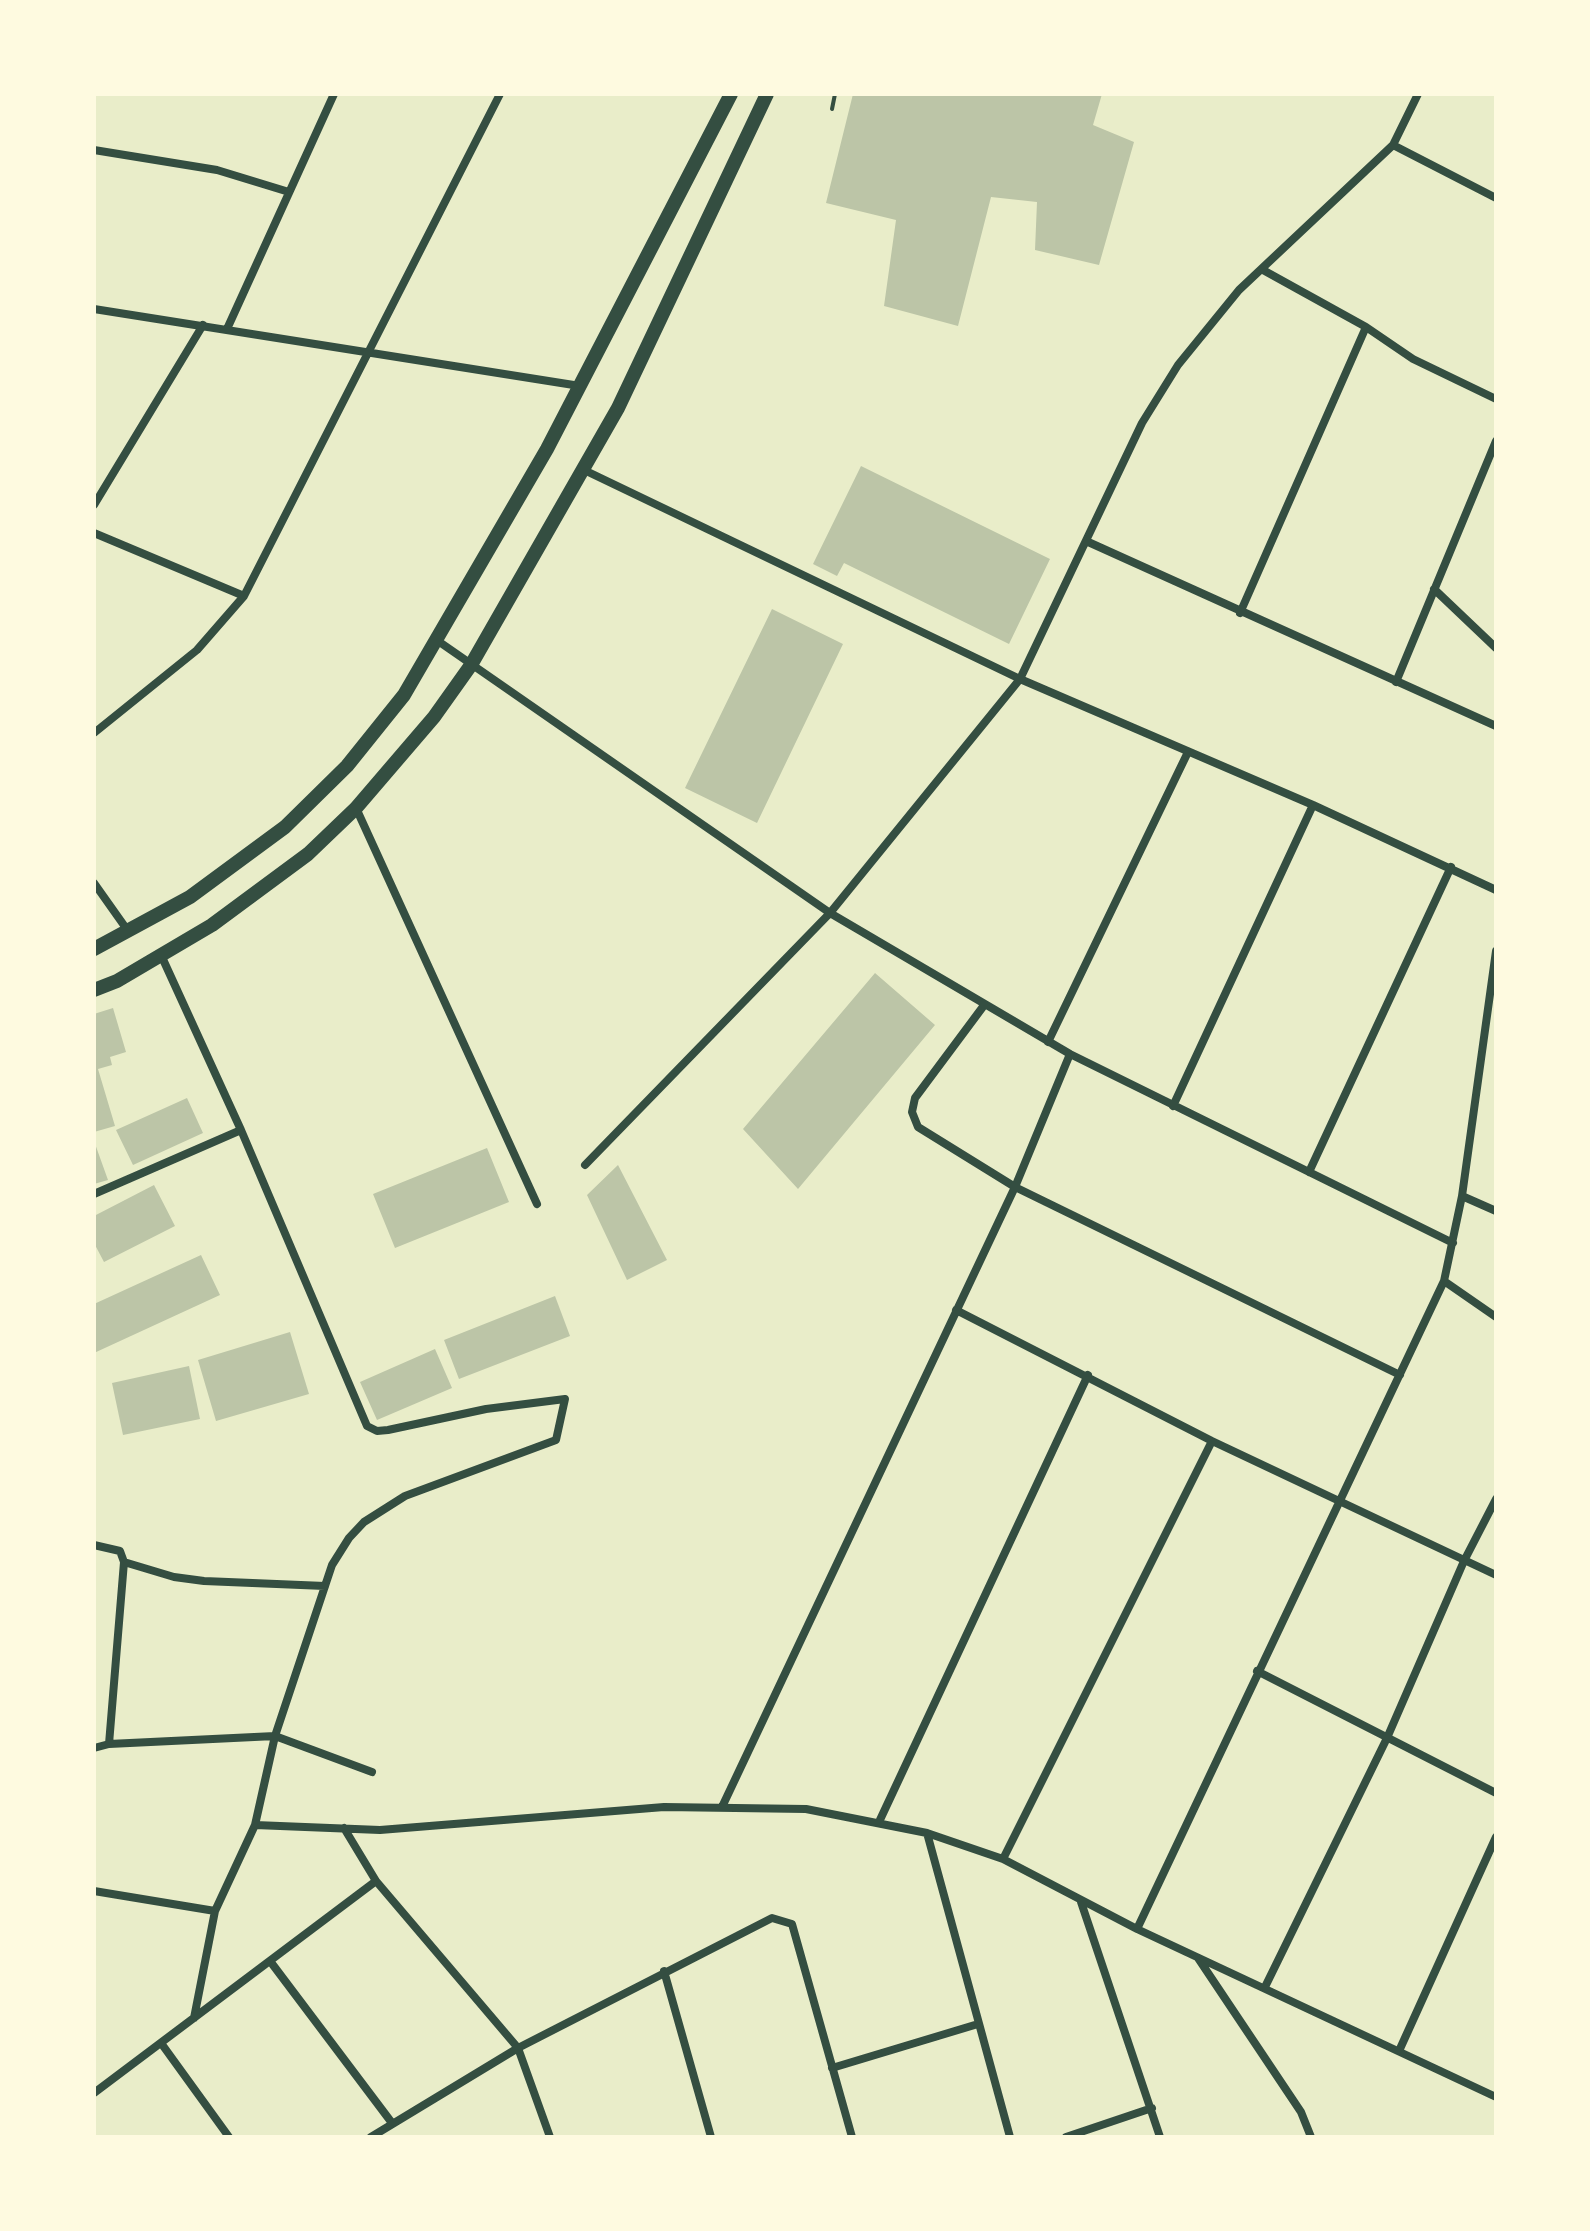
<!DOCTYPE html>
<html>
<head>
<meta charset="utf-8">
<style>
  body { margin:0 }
  #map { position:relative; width:1590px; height:2231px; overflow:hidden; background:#e9edc9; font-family:Rubik,sans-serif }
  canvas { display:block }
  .frame { position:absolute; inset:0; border:96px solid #fefae0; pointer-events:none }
</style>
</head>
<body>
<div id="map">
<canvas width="1590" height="2231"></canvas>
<div class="frame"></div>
</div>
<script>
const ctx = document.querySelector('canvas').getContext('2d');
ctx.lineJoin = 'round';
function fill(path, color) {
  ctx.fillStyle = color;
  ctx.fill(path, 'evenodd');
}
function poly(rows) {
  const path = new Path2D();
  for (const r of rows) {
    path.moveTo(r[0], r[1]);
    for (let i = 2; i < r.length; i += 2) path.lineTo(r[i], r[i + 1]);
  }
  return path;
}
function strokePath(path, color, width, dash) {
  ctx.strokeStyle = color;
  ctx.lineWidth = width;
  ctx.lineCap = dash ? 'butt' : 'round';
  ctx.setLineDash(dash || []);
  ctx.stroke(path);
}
const building = poly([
  [853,94,1102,94,1093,125,1134,142,1099,265,1035,250,1037,202,991,197,958,326,884,306,896,220,826,203],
  [861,466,1050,559,1009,644,844,563,837,576,813,564],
  [772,609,843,644,757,823,685,788],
  [875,973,935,1025,798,1189,743,1129],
  [113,1008,126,1052,110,1057,112,1065,98,1069,115,1126,94,1132,94,1014],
  [187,1098,203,1133,133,1165,116,1130],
  [94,1141,108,1180,94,1184],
  [487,1148,509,1202,395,1248,373,1194],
  [618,1165,667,1260,627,1280,587,1195],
  [154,1185,175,1226,104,1262,94,1243,94,1216],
  [201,1255,220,1295,94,1353,94,1304],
  [555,1296,570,1336,459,1379,444,1340],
  [290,1332,309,1394,216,1421,198,1360],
  [435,1349,452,1388,377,1420,360,1382],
  [189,1366,200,1419,123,1435,112,1383]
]);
const service = poly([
  [832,109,835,94]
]);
const minor = poly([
  [1418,94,1393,145,1496,198],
  [94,150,217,170,289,192],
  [94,309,580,386],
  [1366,327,1413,359,1496,399],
  [227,329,334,94],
  [584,470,1020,679,1142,423,1178,365,1239,290,1393,145],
  [94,505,203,325],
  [94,533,244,596],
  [1086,541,1496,726],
  [1434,589,1496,648],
  [1240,613,1366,327,1263,270],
  [438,641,830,913,1070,1054,1453,1243],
  [1396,682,1496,441],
  [94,733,197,650,244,596,500,94],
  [356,808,537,1204],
  [94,883,128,931],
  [161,955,241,1130,367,1426,377,1431,388,1430,486,1409,565,1399,556,1440,405,1496,364,1522,349,1538,332,1565,275,1736,255,1825],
  [985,1004,915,1098,912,1112,918,1127,1015,1187,1070,1054],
  [1048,1042,1188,752],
  [1173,1106,1313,805],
  [585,1165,830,913,1020,679,1313,805,1496,890],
  [1309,1172,1451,867],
  [94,1194,241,1130],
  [1462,1196,1496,1211],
  [1444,1281,1496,1317],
  [956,1310,1212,1441,1496,1575],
  [94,1545,120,1551,124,1562,109,1744],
  [124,1562,174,1577,204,1581,325,1586],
  [1257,1671,1496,1793],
  [94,1748,109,1744,275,1736,372,1772],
  [722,1807,1015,1187,1400,1375],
  [879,1822,1088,1375],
  [344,1828,376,1881],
  [927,1833,1010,2137],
  [1003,1859,1212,1441],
  [94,1891,215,1911],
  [1081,1902,1160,2137],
  [1137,1929,1496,2097],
  [1198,1958,1301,2112,1311,2137],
  [270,1961,392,2123],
  [664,1971,711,2137],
  [1265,1987,1387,1738,1464,1561,1496,1499],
  [194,2018,215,1911,255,1825,380,1830,664,1807,806,1809,927,1833,1003,1859,1137,1929,1444,1281,1462,1196,1496,951],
  [161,2043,229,2137],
  [1399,2051,1496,1837],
  [832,2068,978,2024],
  [94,2093,376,1881,518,2048,550,2137],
  [371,2137,518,2048,772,1918,792,1924,852,2137],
  [1066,2137,1152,2108]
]);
const primary = poly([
  [94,949,190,897,285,827,347,766,404,695,547,449,731,94],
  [94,990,117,981,212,925,308,854,356,808,434,717,471,665,618,408,767,94]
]);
fill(building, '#bcc5a7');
strokePath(service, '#344e41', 4);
strokePath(minor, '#344e41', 8);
strokePath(primary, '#344e41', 14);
</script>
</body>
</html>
